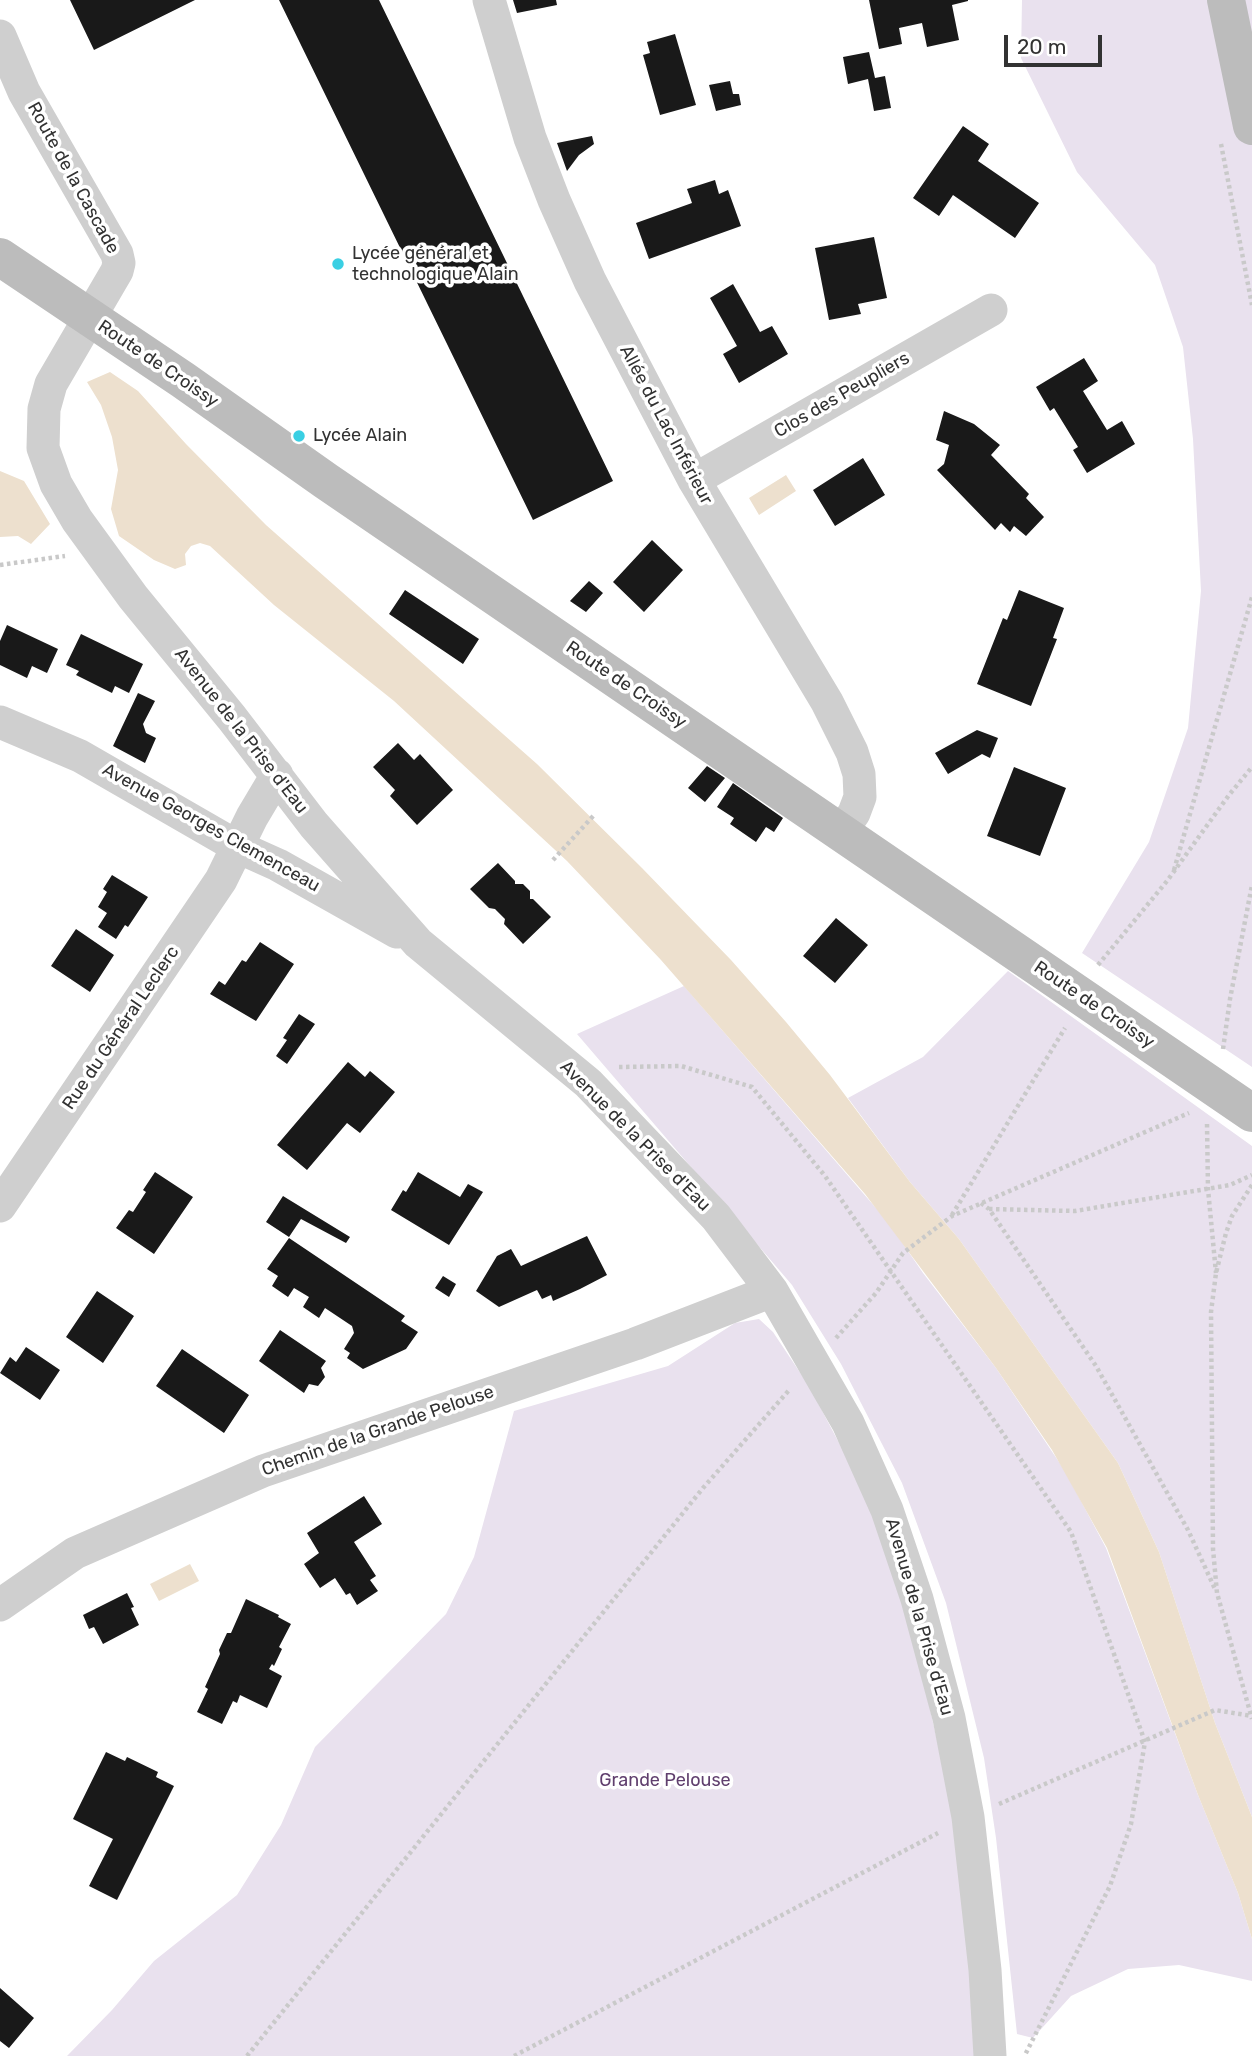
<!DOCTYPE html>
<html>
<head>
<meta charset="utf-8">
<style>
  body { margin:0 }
  #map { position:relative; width:1252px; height:2056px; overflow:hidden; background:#fff; font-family:Rubik,sans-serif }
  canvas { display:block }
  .scale { position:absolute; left:1004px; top:35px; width:98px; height:32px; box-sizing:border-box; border:4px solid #323232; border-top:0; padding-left:9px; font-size:21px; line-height:24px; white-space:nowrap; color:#323232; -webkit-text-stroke:5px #fff; paint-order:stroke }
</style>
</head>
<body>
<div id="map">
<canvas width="1252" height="2056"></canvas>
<div class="scale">20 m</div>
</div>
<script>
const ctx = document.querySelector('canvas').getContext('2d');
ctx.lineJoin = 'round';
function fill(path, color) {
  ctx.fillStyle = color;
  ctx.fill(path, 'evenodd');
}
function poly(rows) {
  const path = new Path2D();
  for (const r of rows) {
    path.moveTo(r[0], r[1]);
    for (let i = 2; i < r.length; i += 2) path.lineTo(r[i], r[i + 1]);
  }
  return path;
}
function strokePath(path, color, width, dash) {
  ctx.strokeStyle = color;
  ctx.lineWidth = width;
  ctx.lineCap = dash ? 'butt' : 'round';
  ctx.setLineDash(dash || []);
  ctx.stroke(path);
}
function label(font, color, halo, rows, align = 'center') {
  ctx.font = font + ' Rubik,sans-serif';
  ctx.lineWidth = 7;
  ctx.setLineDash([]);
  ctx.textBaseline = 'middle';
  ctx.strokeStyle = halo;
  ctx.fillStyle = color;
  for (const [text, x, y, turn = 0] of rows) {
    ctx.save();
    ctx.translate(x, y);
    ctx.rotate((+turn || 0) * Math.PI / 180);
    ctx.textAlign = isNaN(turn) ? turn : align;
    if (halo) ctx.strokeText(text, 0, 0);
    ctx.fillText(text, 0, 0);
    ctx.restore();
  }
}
const green = poly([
  [1022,0,1252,0,1252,1067,1082,953,1149,842,1188,728,1201,591,1193,439,1183,347,1155,265,1077,172,1021,58],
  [1008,971,1252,1146,1252,1817,1215,1723,1159,1552,1118,1463,959,1239,910,1182,848,1098,923,1057],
  [684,986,888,1222,923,1273,996,1368,1065,1471,1106,1548,1198,1795,1238,1893,1252,1939,1252,1981,1179,1965,1128,1969,1071,1996,1033,2038,1017,2034,996,1838,984,1758,946,1603,902,1483,841,1364,792,1285,577,1034],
  [759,1319,773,1332,809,1386,867,1496,911,1625,944,1771,959,1853,980,2056,67,2056,112,2010,154,1961,237,1895,281,1825,315,1747,446,1614,474,1557,514,1411,668,1366,735,1323]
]);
const water = poly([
  [110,372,138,391,186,444,266,525,537,764,642,868,731,960,786,1022,830,1075,910,1182,959,1239,1118,1463,1159,1552,1215,1723,1252,1817,1252,1939,1238,1893,1198,1795,1107,1548,1052,1450,996,1368,865,1194,661,960,567,861,394,701,274,605,210,546,200,543,191,546,185,554,186,565,175,569,154,560,119,536,111,509,118,470,112,437,101,405,87,382],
  [0,471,24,481,50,524,31,544,18,536,0,537],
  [786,475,796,491,759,515,749,498],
  [190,1564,199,1581,159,1601,150,1584]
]);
const building = poly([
  [70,0,195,0,94,50],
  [279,0,379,0,613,481,533,520],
  [513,0,556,0,557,5,517,13],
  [869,0,968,0,968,1,952,5,959,40,927,47,922,23,899,28,902,44,879,49],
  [675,34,696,105,660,115,643,55,650,53,647,42],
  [869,52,875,78,885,76,891,108,874,111,868,79,848,84,843,57],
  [730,81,733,94,739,94,741,105,716,111,709,85],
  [963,126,989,144,978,161,1039,203,1015,238,953,195,939,216,913,198],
  [592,136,594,144,579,155,567,171,557,143],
  [715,180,719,194,728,190,741,226,649,259,636,223,692,203,687,189],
  [874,237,887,298,858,304,861,314,829,320,815,248],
  [733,284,760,332,772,326,788,354,739,383,723,354,737,346,710,298],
  [1084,358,1098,381,1083,391,1107,430,1122,421,1135,444,1087,473,1073,450,1078,447,1054,408,1050,411,1036,387],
  [944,411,974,424,1000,445,991,455,1029,494,1026,498,1044,517,1026,536,1014,526,1010,532,1001,523,995,530,937,470,944,464,949,445,936,440],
  [863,458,885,495,835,526,813,490],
  [652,540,683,570,644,612,613,582],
  [589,581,603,593,586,612,570,601],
  [405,590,479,639,463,664,389,614],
  [1019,590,1064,608,1053,638,1057,639,1031,706,977,684,1003,618,1007,620],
  [7,625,58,649,47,673,32,666,27,678,0,665,0,641],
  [81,634,143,664,129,693,115,686,112,693,76,675,79,671,66,665],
  [138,693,155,701,143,724,146,733,156,738,145,763,113,746],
  [977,730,998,738,990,758,982,754,948,774,935,753],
  [398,743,414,760,420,754,453,790,417,825,390,796,395,790,373,767],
  [707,766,725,778,705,802,688,788],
  [1014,767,1066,788,1040,856,987,836],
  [733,783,783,818,774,832,766,827,756,842,730,824,734,818,717,807],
  [498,863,515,881,515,884,523,884,530,891,530,899,533,899,551,917,523,944,504,924,505,919,495,909,489,908,470,889],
  [112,875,148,897,128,927,125,925,116,939,98,927,107,913,98,907,107,892,103,889],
  [836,918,868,945,835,983,803,956],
  [76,929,114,955,90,992,51,966],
  [260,942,294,964,256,1021,210,994,219,981,225,985,242,960,246,962],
  [299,1014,315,1024,287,1064,276,1056,287,1040,283,1038],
  [348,1062,365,1077,370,1071,395,1092,360,1133,347,1123,307,1170,277,1145],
  [155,1172,193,1197,154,1254,116,1228,129,1210,133,1212,146,1192,143,1190],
  [418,1172,460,1197,468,1184,483,1192,449,1245,391,1210,403,1190,406,1192],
  [283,1196,350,1237,346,1243,301,1219,289,1237,266,1222],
  [587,1236,607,1275,580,1289,553,1301,551,1295,542,1299,537,1290,499,1307,476,1291,497,1256,511,1249,521,1266],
  [289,1238,405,1316,401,1321,418,1332,406,1349,363,1369,347,1358,350,1353,344,1349,354,1333,352,1326,325,1308,319,1318,303,1307,309,1297,294,1288,288,1297,272,1286,278,1276,267,1269],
  [443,1276,456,1284,449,1297,435,1288],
  [97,1291,134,1316,103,1363,66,1337],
  [280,1330,326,1361,321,1368,325,1377,318,1386,309,1384,304,1393,259,1361],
  [26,1347,60,1370,40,1400,0,1373,10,1357,16,1362],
  [182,1349,249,1395,224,1433,156,1386],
  [364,1496,382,1524,354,1542,376,1576,370,1580,378,1591,357,1605,350,1593,346,1595,335,1578,320,1588,304,1564,319,1553,307,1533],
  [127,1593,134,1607,131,1608,139,1625,103,1644,94,1627,89,1629,83,1615],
  [246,1599,279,1615,278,1617,291,1624,279,1647,282,1649,274,1666,272,1664,269,1669,282,1676,267,1708,240,1695,237,1703,233,1701,222,1724,197,1712,208,1689,205,1687,220,1654,219,1650,227,1633,231,1633],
  [106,1752,125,1761,127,1757,158,1772,156,1777,174,1786,117,1900,89,1886,113,1839,73,1819],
  [0,1988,34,2018,9,2048,0,2041]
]);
const path = poly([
  [1221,144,1252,305],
  [0,565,65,556],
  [553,860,595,814],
  [1174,870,1252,597],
  [1098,965,1167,881,1229,795,1252,767],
  [1223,1049,1230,999,1252,885],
  [619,1067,681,1066,752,1087,825,1176,1071,1532,1145,1742,1131,1824,1110,1886,1025,2055],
  [1207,1124,1208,1189,1216,1273],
  [1252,1185,1232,1216,1226,1233,1216,1273,1211,1312,1213,1549,1217,1593,1252,1719],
  [981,1203,989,1209,1096,1366,1188,1530,1215,1589],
  [989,1209,1075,1211,1230,1185,1252,1175],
  [952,1215,1065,1028],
  [836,1338,876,1293,903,1253,952,1216,1189,1113],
  [999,1804,1215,1710,1252,1716],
  [247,2056,703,1488,790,1389],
  [514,2056,938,1833]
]);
const street = poly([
  [489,0,530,138,554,200,590,281,694,480,827,702,852,752,859,774,860,797,854,813,841,832],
  [0,36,24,92,117,254,119,263,117,271,51,384,44,409,43,448,56,484,77,520,133,597,232,718,314,825,418,943,588,1083,716,1217,772,1291,848,1423,887,1510,917,1599,949,1718,968,1817,985,1970,990,2056],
  [694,480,991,310],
  [0,722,80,756,238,847,278,865,397,932],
  [0,1206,221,880,252,817,277,775],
  [0,1605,75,1553,263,1471,635,1344,772,1291]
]);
const secondary = poly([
  [1226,0,1252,126],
  [0,257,183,380,326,481,1252,1113]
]);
const markers = [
  [338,264,7,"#3acfe3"],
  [299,436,7,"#3acfe3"]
];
const streetNames = [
  ["Route de la Cascade",73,178,61],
  ["Route de Croissy",158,364,34],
  ["Clos des Peupliers",842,395,-30],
  ["Allée du Lac Inférieur",666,425,62],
  ["Route de Croissy",626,685,34],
  ["Avenue de la Prise d'Eau",241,731,52],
  ["Avenue Georges Clemenceau",211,828,29],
  ["Route de Croissy",1094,1005,34],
  ["Rue du Général Leclerc",121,1028,-56],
  ["Avenue de la Prise d'Eau",635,1136,45],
  ["Chemin de la Grande Pelouse",378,1431,-19],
  ["Avenue de la Prise d'Eau",919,1617,74]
];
const poiNames = [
  ["Lycée général et",352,254],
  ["technologique Alain",352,275],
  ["Lycée Alain",313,436]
];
const parkNames = [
  ["Grande Pelouse",665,1781]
];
fill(green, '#e9e1ee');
fill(water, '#ede0ce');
fill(building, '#191919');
strokePath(path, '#c9c9c9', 4.5, [3.5, 3.5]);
strokePath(street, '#cfcfcf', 33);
strokePath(secondary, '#bcbcbc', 38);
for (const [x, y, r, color] of markers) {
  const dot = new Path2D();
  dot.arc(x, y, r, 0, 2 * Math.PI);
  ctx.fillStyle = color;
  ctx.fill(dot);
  strokePath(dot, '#fff', 2.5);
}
label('18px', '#323232', '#fff', streetNames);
label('18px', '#323232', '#fff', poiNames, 'left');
label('18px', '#603f6e', '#fff', parkNames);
</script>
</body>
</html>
